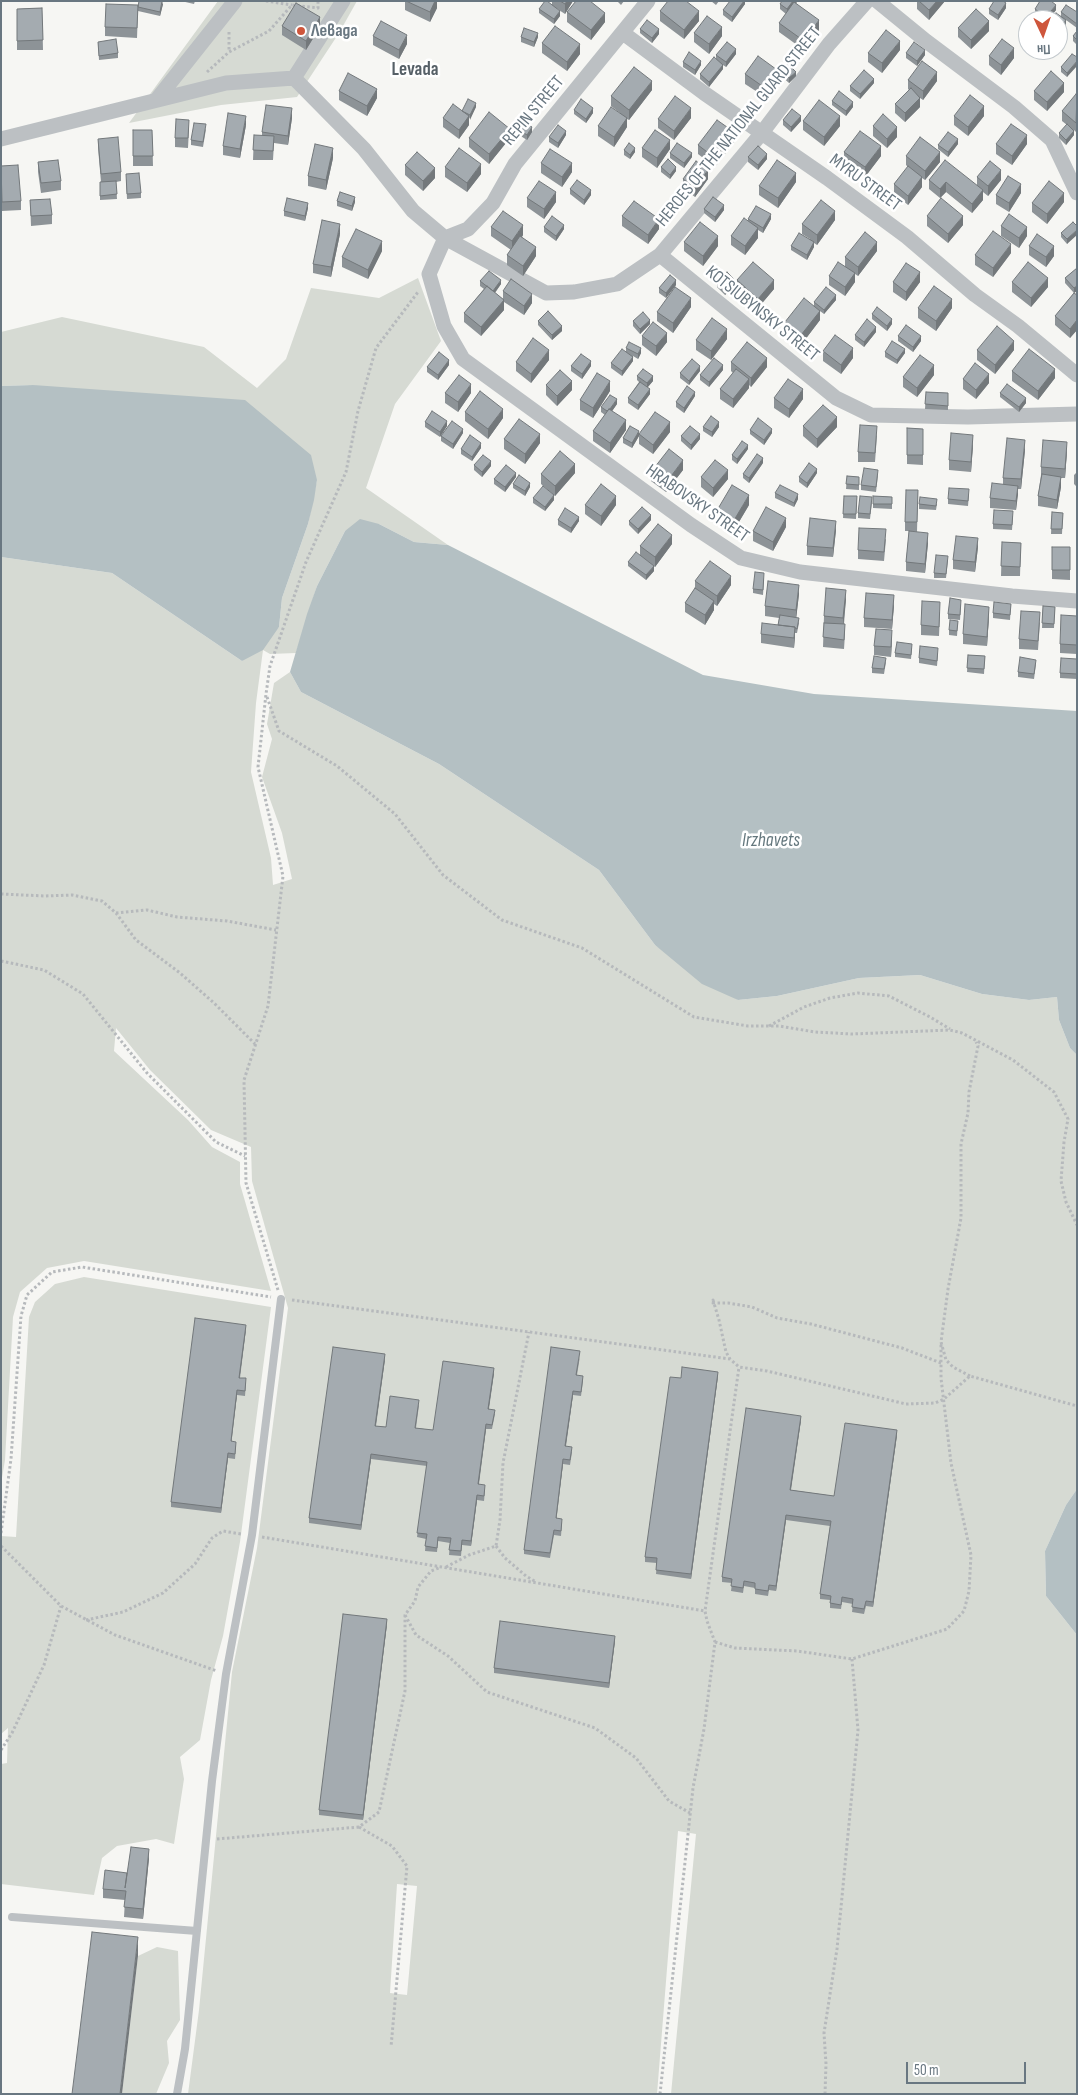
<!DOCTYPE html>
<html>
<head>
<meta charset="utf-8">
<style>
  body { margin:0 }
  #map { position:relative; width:1078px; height:2095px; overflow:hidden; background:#f6f6f3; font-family:"Sofia Sans Condensed",sans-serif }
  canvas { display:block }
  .frame { position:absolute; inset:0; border:2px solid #697781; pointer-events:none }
  .north { position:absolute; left:1018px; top:10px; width:50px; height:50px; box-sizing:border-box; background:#fff; border:1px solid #c3c9cd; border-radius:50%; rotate:177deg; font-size:14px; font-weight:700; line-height:20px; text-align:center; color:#697781 }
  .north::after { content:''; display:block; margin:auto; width:18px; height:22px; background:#ce563c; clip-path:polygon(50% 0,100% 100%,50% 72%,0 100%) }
  .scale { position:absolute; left:906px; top:2062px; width:120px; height:22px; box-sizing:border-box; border:2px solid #697781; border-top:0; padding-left:6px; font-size:15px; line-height:18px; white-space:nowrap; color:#697781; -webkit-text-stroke:4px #fff; paint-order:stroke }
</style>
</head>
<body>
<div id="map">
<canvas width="1078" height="2095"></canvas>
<div class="frame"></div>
<div class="north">Пн</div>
<div class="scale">50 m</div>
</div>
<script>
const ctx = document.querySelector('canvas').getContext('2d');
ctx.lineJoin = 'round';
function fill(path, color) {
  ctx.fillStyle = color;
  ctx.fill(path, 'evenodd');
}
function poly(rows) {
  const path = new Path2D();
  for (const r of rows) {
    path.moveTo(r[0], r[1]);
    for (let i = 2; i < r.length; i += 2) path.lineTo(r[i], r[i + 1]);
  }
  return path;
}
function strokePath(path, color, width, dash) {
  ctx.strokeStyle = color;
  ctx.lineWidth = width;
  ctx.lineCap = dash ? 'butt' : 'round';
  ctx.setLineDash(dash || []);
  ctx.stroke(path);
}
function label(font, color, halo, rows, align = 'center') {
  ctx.font = font + ' "Sofia Sans Condensed",sans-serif';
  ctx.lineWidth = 5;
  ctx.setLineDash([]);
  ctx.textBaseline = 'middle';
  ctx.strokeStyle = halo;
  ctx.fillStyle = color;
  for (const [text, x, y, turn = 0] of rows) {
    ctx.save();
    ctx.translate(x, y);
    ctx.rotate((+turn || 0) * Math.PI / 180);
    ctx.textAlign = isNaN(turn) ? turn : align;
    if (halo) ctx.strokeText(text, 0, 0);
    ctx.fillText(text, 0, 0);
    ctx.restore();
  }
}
const green = poly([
  [218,1,357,1,339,33,297,97,221,105,129,123],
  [418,278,441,341,395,404,366,488,448,545,414,542,379,524,345,531,317,586,296,653,270,654,263,650,256,703,251,772,271,858,273,885,292,879,282,833,262,777,272,739,267,724,274,683,290,672,301,692,439,764,599,870,655,945,738,1000,777,996,859,978,920,975,982,994,1029,1000,1057,997,1059,1020,1070,1048,1077,1055,1077,1489,1066,1505,1045,1551,1046,1596,1077,1635,1077,2094,671,2094,696,1834,678,1831,657,2094,188,2094,199,2010,232,1672,257,1548,288,1308,252,1181,251,1147,211,1130,150,1070,116,1028,114,1051,188,1120,212,1147,240,1162,240,1184,271,1291,84,1261,47,1268,20,1292,13,1317,5,1460,1,1484,1,557,112,573,242,661,279,627,282,598,308,524,317,480,33,385,1,386,1,332,62,317,204,347,257,388,286,359,311,288,379,298],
  [397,1884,417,1886,407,1995,390,1993],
  [84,1277,271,1307,240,1542,223,1636,211,1680,200,1740,180,1757,184,1779,174,1844,156,1839,117,1846,102,1858,94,1895,1,1884,1,1764,7,1763,8,1728,1,1734,1,1536,16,1537,29,1317,35,1302,55,1284],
  [157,1947,178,1951,180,2020,167,2041,169,2063,156,2094,122,2094,138,1956]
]);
const water = poly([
  [33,385,245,400,311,455,317,480,314,500,308,524,282,598,279,627,263,650,242,661,112,573,1,557,1,386],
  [360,519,379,524,414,542,448,545,703,675,814,694,1077,711,1077,1055,1070,1048,1059,1020,1057,997,1029,1000,982,994,920,975,859,978,777,996,738,1000,702,984,655,945,599,870,439,764,301,692,290,672,307,614,317,586,345,531],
  [1077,1489,1077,1635,1046,1596,1045,1551,1066,1505]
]);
const path = poly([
  [266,1,292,5],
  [229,32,229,52],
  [207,72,229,52,269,31,292,5,318,8,318,1],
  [267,697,279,731,337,766,395,814,443,875,502,920,582,948,694,1017,748,1026,779,1026,815,1032,852,1034,950,1030,962,1033,1013,1060,1054,1092,1068,1119,1064,1142,1061,1181,1066,1202,1077,1225],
  [1,894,45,896,72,895,102,901,116,913,136,940,180,973,214,1003,255,1044],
  [116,913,147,910,177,917,227,921,276,930],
  [1,961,44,970,83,994,147,1073,216,1142,245,1156],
  [769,1026,804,1007,830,998,858,993,889,996,930,1017,950,1029],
  [278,1290,246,1183,244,1080,268,1006,283,876,258,767,266,694,270,666,306,562,346,472,358,411,376,348,418,292],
  [292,1300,730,1359],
  [941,1363,902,1348,811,1324,777,1318,752,1307,728,1303,713,1303,713,1300,719,1320,726,1352,730,1359,739,1367,767,1371,906,1404,935,1403,944,1399,970,1376,1077,1406],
  [970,1376,953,1367,946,1360,941,1342,948,1289,961,1218,961,1144,968,1113,969,1092,978,1046,976,1042],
  [1,1533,11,1459,21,1316,27,1295,52,1272,82,1267,271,1297],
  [262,1537,705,1611],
  [1,1546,61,1606,115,1635,217,1671],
  [496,1546,505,1558,526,1576,536,1582],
  [446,1567,469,1555,496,1546,500,1520,503,1463,529,1332],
  [405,1615,416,1635,448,1656,487,1692,595,1728,636,1758,669,1801,690,1813],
  [86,1620,123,1612,163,1593,195,1564,212,1538,223,1531,241,1534],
  [715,1642,735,1648,797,1651,852,1659,947,1629,964,1611,969,1591,971,1555,951,1463,941,1378,941,1342],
  [1,1750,12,1733,44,1665,61,1606],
  [359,1827,392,1846,407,1866,391,2047],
  [217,1839,359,1827,379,1812,405,1691,405,1615,415,1601,418,1587,431,1571,441,1567],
  [660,2094,693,1788,704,1729,715,1642,707,1621,705,1611,739,1367],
  [825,2094,826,2064,824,2033,837,1949,858,1730,852,1659]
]);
const lane = poly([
  [12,1917,197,1931],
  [177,2094,185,2049,212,1781,226,1674,252,1535,281,1299]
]);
const street = poly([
  [877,1,926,41,1014,107,1052,140,1077,193],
  [623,33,704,93,827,178,907,237,975,295,1018,326,1077,375],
  [294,78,364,149,413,211,445,238,546,293,574,292,617,284,660,255,836,398,871,415,968,417,1077,414],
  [158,98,235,1],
  [1,139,226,83,294,78,343,1],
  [445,238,429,274,444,326,463,359,691,525,741,558,800,572,1012,596,1077,601],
  [445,238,468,229,493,203,515,164,648,1],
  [660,255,761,134,829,44,867,1]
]);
const wall = poly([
  [181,1,195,1,194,4],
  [405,1,437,1,437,8,430,22,405,10],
  [552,1,573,1,565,14,556,8,560,16,554,24,539,13,539,9,552,5],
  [617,1,624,1,621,5],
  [711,1,719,1,716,5],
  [745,1,745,4,732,22,723,15,723,10],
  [797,1,796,3,819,30,804,50,779,32,779,23,786,14,780,9,780,4],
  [917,1,945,1,929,20,917,9],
  [163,4,160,16,138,11,137,38,105,36,105,27,138,5],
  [42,8,43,50,17,50,17,9],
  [1006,8,998,20,989,14,989,9],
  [1035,9,1056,10,1048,20,1043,20,1035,13],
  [660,11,699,21,684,39,660,21],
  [567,12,605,22,591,40,567,22],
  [1061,12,1077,12,1077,28,1066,20,1066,25,1060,33,1058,32,1058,20,1061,17],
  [282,26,320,27,306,50,282,35],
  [958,28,989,31,971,49,958,37],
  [640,29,659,34,652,43,640,33],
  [1077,31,1077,45,1073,41,1073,36],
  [694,33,722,36,709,54,694,42],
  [373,36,407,44,399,59,373,45],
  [521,37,538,37,534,47,521,42],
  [98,42,118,53,118,58,99,60],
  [542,43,580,54,567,71,542,53],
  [900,50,882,73,868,62,868,53],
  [906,53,925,55,917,66,906,58],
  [736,54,726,67,723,65,723,69,709,87,700,79,700,74,716,59,716,55],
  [989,56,1014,58,1001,75,989,65],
  [1077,57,1067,77,1061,72,1061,67],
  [683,62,701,65,695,75,683,67],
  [780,70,796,76,789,83,780,75,780,81,768,99,745,84,745,74,780,72],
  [908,80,937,81,923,100,920,98,920,107,905,122,895,113,895,104,909,90,908,89],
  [874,83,860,99,850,91,850,86],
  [652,90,629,120,627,119,627,127,614,147,598,136,598,126,620,113,611,106,611,96],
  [339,91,377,98,367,116,339,100],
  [1034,91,1064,92,1047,111,1034,100],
  [1077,95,1077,131,1076,132,1074,130,1074,135,1066,145,1059,138,1059,133,1067,125,1062,121,1062,111],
  [832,101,853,107,846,116,832,105],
  [476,107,469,119,469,125,459,139,443,127,443,118,462,111],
  [574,110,593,113,586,123,574,114],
  [954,116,984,116,968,136,954,125],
  [292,118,288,145,274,143,273,160,253,160,254,135,262,136,262,132],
  [691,118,674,140,658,128,658,119],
  [783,120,801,121,791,132,783,125],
  [803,121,840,126,824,146,803,130],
  [246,125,240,158,223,155,223,146],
  [873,126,897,137,887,148,873,136],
  [516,128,532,132,527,140,516,133],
  [189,129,188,148,175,147,175,138],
  [206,129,203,147,191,145,191,140],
  [133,130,152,130,153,166,133,166],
  [566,135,558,148,549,142,549,137],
  [469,138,510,138,489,164,469,147],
  [98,139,121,172,121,181,116,182,117,199,100,200,100,182,101,182,98,148],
  [734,142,715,167,698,154,698,145],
  [958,144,948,157,938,149,938,145],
  [996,144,1027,144,1012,165,996,154],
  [642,148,670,149,657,168,642,157],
  [624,150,635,152,630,159,624,155],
  [844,152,881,156,865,177,844,161],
  [670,153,692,157,684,168,670,158],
  [906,156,940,162,925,180,922,178,922,187,908,205,894,193,894,184,908,167,906,165],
  [748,157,767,159,758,170,748,162],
  [333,158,326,190,308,186,308,176],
  [38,162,61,181,61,190,41,193,38,172],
  [541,163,572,172,562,187,541,173],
  [405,165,435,178,423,191,405,175],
  [1,166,21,201,21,210,2,211],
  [445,167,481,174,467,192,445,177],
  [661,167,676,171,670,179,661,172],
  [977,177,1001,180,988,196,983,192,983,200,972,213,946,192,940,198,929,189,929,180,977,185],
  [126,179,141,193,141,198,127,199],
  [683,179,708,179,695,197,683,188],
  [796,182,778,208,759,195,759,186],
  [570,189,591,195,584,205,570,194],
  [1021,193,1009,212,996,204,996,195],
  [527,198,556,202,544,219,527,207],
  [30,200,52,215,52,224,31,226],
  [337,201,355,202,352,211,337,206],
  [1064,202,1047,224,1032,212,1032,203],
  [308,208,305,221,284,216,284,211],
  [704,209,724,210,715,222,704,213],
  [622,216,659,229,648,244,622,226],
  [927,216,963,225,948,243,927,226],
  [748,219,771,219,763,233,758,230,758,238,745,255,731,245,731,236,748,222],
  [835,220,817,245,814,243,814,247,807,260,791,250,791,246,810,239,802,234,802,224],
  [1001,226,1027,236,1019,248,1001,236],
  [1077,226,1067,244,1061,237,1061,233],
  [491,227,523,235,522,237,536,256,523,276,507,265,507,255,511,250,491,236],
  [544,227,564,229,556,241,544,232],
  [340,234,331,277,313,273,313,264],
  [684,242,718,246,703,266,684,251],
  [1029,246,1054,256,1046,267,1029,255],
  [382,251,368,279,342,267,342,257],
  [877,251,858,276,855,274,855,282,845,296,829,285,829,276,845,266,845,257],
  [1011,253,993,277,975,265,975,255],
  [1077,268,1077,291,1074,293,1077,295,1077,330,1070,338,1055,325,1055,316,1074,293,1065,283,1065,278],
  [737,280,774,289,758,308,737,290],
  [480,281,501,284,495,293,503,299,503,291,532,303,524,315,504,302,504,310,481,336,464,322,464,313,484,289,480,286],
  [893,282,920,282,906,301,893,292],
  [1012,282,1048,287,1031,307,1012,292],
  [717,283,735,284,725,295,717,287],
  [676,285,666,298,659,293,659,288],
  [836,300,824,314,820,311,820,320,801,345,785,332,785,322,814,306,814,302],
  [691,307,673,333,657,321,657,312],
  [918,308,952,308,936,331,918,318],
  [872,314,892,324,887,331,872,319],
  [538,321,562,331,552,340,538,325],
  [633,321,650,324,640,334,633,326],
  [876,332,864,347,855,340,855,335],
  [642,336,667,342,656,356,642,345],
  [898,336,921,341,913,352,898,341],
  [727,339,711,360,696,350,696,340],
  [626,348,641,353,638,359,633,356,633,361,622,376,611,368,611,363,626,351],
  [977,350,1014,350,995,374,977,360],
  [823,351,853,358,841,374,823,361],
  [885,352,905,353,897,364,885,357],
  [549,360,531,383,516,371,516,362],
  [731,362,767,367,751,387,749,385,749,388,733,408,720,399,720,389,733,373,731,371],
  [449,365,438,380,427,372,427,367],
  [571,366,591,366,582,379,571,371],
  [723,370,709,387,700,380,700,375],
  [700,371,689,385,680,378,680,373],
  [1012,371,1055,378,1038,400,1012,381],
  [934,375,917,397,903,387,903,377],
  [637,376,653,381,647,388,650,394,638,410,628,403,628,398,639,382,637,380],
  [963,379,989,383,976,399,963,389],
  [546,385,572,390,557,406,546,395],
  [610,391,593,418,580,410,580,400],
  [926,392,948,393,948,410,925,409],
  [445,393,471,393,458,412,445,403],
  [1000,393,1026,403,1019,412,1000,397],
  [695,396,684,413,676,407,676,402],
  [774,398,803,399,789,418,774,408],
  [617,404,612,411,626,430,610,453,593,441,593,431,605,415,601,412,601,407],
  [465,412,503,418,488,439,465,421],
  [425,422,447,426,440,437,425,427],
  [803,426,837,427,817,448,803,436],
  [703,427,719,427,712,437,703,431],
  [907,428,923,429,923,465,907,464],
  [750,430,772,433,764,445,750,434],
  [670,432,653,454,639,444,639,434],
  [463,433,453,449,441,441,441,436],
  [877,435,875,462,858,462,858,452],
  [639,436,632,448,623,443,623,438],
  [681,436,700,439,691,450,681,441],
  [504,439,540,443,525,464,504,449],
  [973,445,971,472,949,470,949,460],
  [481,448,472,461,461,454,461,449],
  [748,449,737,464,732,460,732,455],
  [1025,450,1021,489,1018,489,1016,510,990,508,990,498,1003,484,1003,478],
  [1067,451,1065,478,1061,478,1061,487,1057,509,1038,506,1038,496,1041,475,1041,467],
  [763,463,749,483,743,478,743,474],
  [474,465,491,466,482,477,474,470],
  [683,470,666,492,651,481,651,472],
  [1077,472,1077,487,1074,484,1074,475],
  [575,473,555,496,541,484,541,474],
  [817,473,807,488,799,482,799,477],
  [878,475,876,492,861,490,861,485],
  [847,476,859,477,859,490,846,489],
  [516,477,505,492,494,484,494,479],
  [701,477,728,479,713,497,701,487],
  [513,484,530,487,525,496,513,488],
  [918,490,917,532,912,531,928,543,925,573,906,571,906,562,909,531,905,531,905,522],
  [775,493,798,499,794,507,775,498],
  [969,494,968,506,948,504,948,499],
  [844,496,857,496,856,519,843,518],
  [873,496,892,497,892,509,873,508],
  [533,498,554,500,545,511,533,503],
  [872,502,870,519,858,518,858,513],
  [919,504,937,504,936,510,919,509],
  [585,505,616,505,601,526,585,514],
  [749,505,733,532,716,521,716,512],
  [1052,512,1063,513,1062,534,1051,534],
  [1013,516,1012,530,993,529,993,524],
  [558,520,579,521,571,533,558,525],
  [651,520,638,534,629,525,629,521],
  [786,527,773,551,753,541,753,531],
  [836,530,833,557,807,555,807,546],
  [886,539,884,561,858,559,858,550],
  [1002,542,1021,543,1020,576,1001,576],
  [672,544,655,567,640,556,640,546],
  [978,547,975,572,953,569,953,560],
  [1052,547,1070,547,1070,580,1052,579],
  [948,560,946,578,934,578,934,573],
  [628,562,654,571,646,580,628,566],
  [764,578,763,595,753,593,753,589],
  [695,581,731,585,717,606,714,604,714,610,705,625,685,612,685,603,695,588],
  [799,594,796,618,799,623,797,633,795,633,794,648,761,643,761,634,778,625,779,618,765,616,765,606],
  [846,599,844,624,845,634,844,649,823,647,824,616],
  [961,604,960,620,948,619,948,614],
  [1011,604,1010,620,993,618,993,613],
  [894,605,892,629,864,627,864,618],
  [1043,606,1055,607,1054,628,1042,628],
  [940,612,939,636,921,635,921,625],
  [989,616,987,646,963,644,963,634],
  [1077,616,1077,654,1060,653,1060,644],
  [958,621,957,636,949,635,949,630],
  [1040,622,1038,650,1019,649,1019,639],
  [892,639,891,657,874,655,874,646],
  [912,648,911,659,895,657,895,653],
  [938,653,937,666,919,663,919,658],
  [968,655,985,656,984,674,967,672],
  [1077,659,1077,679,1060,678,1060,673],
  [886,662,884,674,872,673,872,668],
  [1036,664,1034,679,1018,677,1018,672],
  [246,1329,240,1378,246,1383,245,1396,237,1395,231,1441,236,1446,235,1459,228,1458,221,1513,171,1507,171,1502],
  [580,1356,577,1375,583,1381,581,1396,573,1395,566,1446,572,1452,570,1465,563,1464,556,1518,562,1523,561,1536,554,1535,550,1558,524,1554,524,1550],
  [385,1359,376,1426,386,1427,419,1405,416,1428,433,1430,494,1373,489,1409,495,1414,492,1429,486,1429,479,1484,485,1490,484,1501,477,1500,471,1546,462,1545,461,1556,449,1555,450,1543,438,1541,437,1552,425,1551,426,1539,417,1537,427,1466,371,1459,361,1530,309,1523,309,1518],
  [718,1376,691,1579,656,1574,657,1563,645,1562,645,1557,681,1378],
  [801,1420,791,1490,834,1496,897,1435,873,1607,866,1606,864,1614,852,1612,853,1604,842,1602,841,1609,830,1608,830,1600,820,1599,820,1594,830,1526,786,1520,776,1591,769,1590,768,1596,755,1594,755,1588,744,1586,743,1593,731,1591,732,1583,722,1582,722,1577],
  [387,1624,363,1820,319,1815,319,1810],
  [615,1641,609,1688,494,1673,494,1668],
  [149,1858,143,1919,124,1917,125,1900,103,1898,103,1889]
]);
const shadedWall = poly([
  [163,1,163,4,160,16,160,12],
  [435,1,437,1,437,8,430,22,430,12],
  [567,1,573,1,565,14,565,4],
  [744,1,745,1,745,4,732,22,732,17],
  [793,1,797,2,787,14,787,9],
  [937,1,945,1,929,20,929,10],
  [1006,3,1006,8,998,20,998,15],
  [1056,5,1056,10,1048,20,1046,20,1046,17],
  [560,11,560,16,554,24,554,19],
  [699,11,699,21,684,39,684,30],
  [605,13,605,22,591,40,591,30],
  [320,17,320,27,306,50,306,41],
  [819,20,819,30,804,50,804,41],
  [1066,20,1066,25,1060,33,1060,29],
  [989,21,989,31,971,49,971,40],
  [722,27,722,36,709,54,709,44],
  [659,29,659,34,652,43,652,38],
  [538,33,538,37,534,47,534,42],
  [407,35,407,44,399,59,399,50],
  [900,41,900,50,882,73,882,63],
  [580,44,580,54,567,71,567,62],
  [1014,48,1014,58,1001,75,1001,65],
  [736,49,736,54,726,67,726,62],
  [925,50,925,55,917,66,917,61],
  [701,61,701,65,695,75,695,70],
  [1077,61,1077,66,1067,77,1067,73],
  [723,65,723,69,709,87,709,82],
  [780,72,780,81,768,99,768,90],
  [796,72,796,76,789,83,789,78],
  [937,72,937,81,923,100,923,91],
  [874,79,874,83,860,99,860,94],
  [652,81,652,90,629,120,629,110],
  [1064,83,1064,92,1047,111,1047,102],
  [377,89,377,98,367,116,367,106],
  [920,98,920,107,905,122,905,113],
  [853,102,853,107,846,116,846,111],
  [476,103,476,107,470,120,470,115],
  [984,106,984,116,968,136,968,127],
  [292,108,292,118,288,145,288,136],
  [593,108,593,113,586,123,586,119],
  [691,108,691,118,674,140,674,131],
  [246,116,246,125,240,158,240,149],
  [469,116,469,125,459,139,459,130],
  [801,116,801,121,791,132,791,127],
  [840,116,840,126,824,146,824,137],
  [627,118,627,127,614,147,614,137],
  [532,127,532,132,527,140,527,135],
  [897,127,897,137,887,148,887,139],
  [510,129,510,138,489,164,489,154],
  [566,131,566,135,558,148,558,143],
  [1074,131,1074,135,1066,145,1066,140],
  [734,132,734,142,715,167,715,158],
  [1027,135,1027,144,1012,165,1012,156],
  [958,139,958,144,948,157,948,152],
  [670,140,670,149,657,168,657,158],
  [881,146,881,156,865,177,865,167],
  [333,148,333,158,326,190,326,180],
  [635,148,635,152,630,159,630,155],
  [940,152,940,162,925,180,925,171],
  [692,153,692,157,684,168,684,163],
  [767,154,767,159,758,170,758,165],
  [572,163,572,172,562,187,562,177],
  [481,164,481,174,467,192,467,183],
  [676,167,676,171,670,179,670,175],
  [435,168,435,178,423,191,423,181],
  [708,170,708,179,695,197,695,188],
  [1001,170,1001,180,988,196,988,186],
  [796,173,796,182,778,208,778,198],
  [922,177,922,187,908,205,908,196],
  [946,182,946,192,940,198,940,189],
  [1021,184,1021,193,1009,212,1009,203],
  [591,190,591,195,584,205,584,200],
  [983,190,983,200,972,213,972,204],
  [556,192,556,202,544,219,544,209],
  [1064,193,1064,202,1047,224,1047,214],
  [355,197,355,202,352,211,352,206],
  [308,203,308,208,305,221,305,216],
  [724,205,724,210,715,222,715,217],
  [835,211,835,220,817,245,817,235],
  [771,214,771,219,763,233,763,228],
  [963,216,963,225,948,243,948,234],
  [659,219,659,229,648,244,648,235],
  [340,224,340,234,331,277,331,267],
  [523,225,523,235,512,251,512,241],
  [564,225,564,229,556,241,556,236],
  [1027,227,1027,236,1019,248,1019,238],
  [758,228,758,238,745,255,745,246],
  [1077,230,1077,235,1067,244,1067,239],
  [718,236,718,246,703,266,703,256],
  [382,241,382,251,368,279,368,270],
  [814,242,814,247,807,260,807,255],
  [877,242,877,251,858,276,858,267],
  [1011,244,1011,253,993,277,993,268],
  [1054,246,1054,256,1046,267,1046,257],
  [536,247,536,256,523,276,523,266],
  [920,272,920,282,906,301,906,292],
  [855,273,855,282,845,296,845,287],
  [1048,278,1048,287,1031,307,1031,298],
  [501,280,501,284,493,295,493,291],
  [676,280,676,285,666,298,666,293],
  [735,280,735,284,725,295,725,291],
  [774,280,774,289,758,308,758,299],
  [1077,286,1077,291,1074,293,1074,288],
  [532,294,532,303,524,315,524,306],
  [836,295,836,300,824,314,824,310],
  [691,298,691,307,673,333,673,323],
  [952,299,952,308,936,331,936,321],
  [504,300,504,310,481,336,481,327],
  [820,311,820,320,801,345,801,335],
  [892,319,892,324,887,331,887,326],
  [650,320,650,324,640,334,640,329],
  [1077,320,1077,330,1070,338,1070,329],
  [562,326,562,331,552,340,552,335],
  [876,327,876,332,864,347,864,342],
  [727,329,727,339,711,360,711,351],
  [667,333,667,342,656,356,656,346],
  [921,336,921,341,913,352,913,347],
  [1014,341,1014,350,995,374,995,365],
  [641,348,641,353,638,359,638,354],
  [853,348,853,358,841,374,841,365],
  [905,349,905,353,897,364,897,360],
  [549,350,549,360,531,383,531,374],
  [633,357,633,361,622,376,622,371],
  [767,358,767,367,751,387,751,378],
  [449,360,449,365,438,380,438,375],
  [591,361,591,366,582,379,582,374],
  [723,365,723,370,709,387,709,382],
  [934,365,934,375,917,397,917,388],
  [700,366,700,371,689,385,689,381],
  [1055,369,1055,378,1038,400,1038,391],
  [989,374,989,383,976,399,976,390],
  [653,376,653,381,647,388,647,383],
  [749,379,749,388,733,408,733,399],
  [572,381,572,390,557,406,557,396],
  [610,381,610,391,593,418,593,408],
  [471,384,471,393,458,412,458,402],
  [650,389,650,394,638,410,638,405],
  [803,389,803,399,789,418,789,409],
  [695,392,695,396,684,413,684,408],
  [1026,398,1026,403,1019,412,1019,407],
  [617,399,617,404,608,417,608,412],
  [503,409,503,418,488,439,488,429],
  [837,417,837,427,817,448,817,439],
  [626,420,626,430,610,453,610,443],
  [447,421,447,426,440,437,440,432],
  [670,422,670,432,653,454,653,445],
  [719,422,719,427,712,437,712,432],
  [463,429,463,433,453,449,453,444],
  [772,429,772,433,764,445,764,440],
  [639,431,639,436,632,448,632,443],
  [540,434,540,443,525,464,525,454],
  [700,434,700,439,691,450,691,445],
  [973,435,973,445,971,472,971,462],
  [1025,440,1025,450,1021,489,1021,479],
  [1067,442,1067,451,1065,478,1065,469],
  [481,443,481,448,472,461,472,457],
  [748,445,748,449,737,464,737,459],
  [763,458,763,463,749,483,749,478],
  [683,460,683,470,666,492,666,483],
  [491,461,491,466,482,477,482,472],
  [575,464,575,473,555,496,555,486],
  [817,469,817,473,807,488,807,483],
  [728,470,728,479,713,497,713,488],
  [516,473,516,477,505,492,505,487],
  [1061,477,1061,487,1057,509,1057,500],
  [530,483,530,487,525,496,525,491],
  [1018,486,1018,495,1016,510,1016,501],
  [798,494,798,499,794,507,794,503],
  [554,495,554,500,545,511,545,507],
  [749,495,749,505,733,532,733,522],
  [616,496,616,505,601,526,601,516],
  [651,515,651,520,638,534,638,529],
  [579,517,579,521,571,533,571,528],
  [786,518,786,527,773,551,773,542],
  [836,521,836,530,833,557,833,548],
  [928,533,928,543,925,573,925,564],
  [672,535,672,544,655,567,655,557],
  [978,538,978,547,975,572,975,562],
  [654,566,654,571,646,580,646,575],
  [731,576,731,585,717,606,717,596],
  [799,585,799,594,796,620,796,610],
  [846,590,846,599,843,628,843,618],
  [894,595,894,605,892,629,892,620],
  [714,601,714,610,705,625,705,615],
  [989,607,989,616,987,646,987,637],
  [795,627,795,637,794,648,794,638],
  [892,630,892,639,891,657,891,647],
  [246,1325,246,1329,239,1382,239,1378],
  [385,1354,385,1359,375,1431,375,1426],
  [494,1368,494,1373,488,1413,488,1409],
  [718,1372,718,1376,691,1579,691,1574],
  [237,1390,237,1395,231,1446,231,1441],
  [573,1391,573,1395,565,1451,565,1446],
  [801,1416,801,1420,790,1495,790,1490],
  [486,1424,486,1429,478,1489,478,1484],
  [897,1430,897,1435,873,1607,873,1602],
  [228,1453,228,1458,221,1513,221,1508],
  [371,1454,371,1459,361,1530,361,1525],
  [563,1459,563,1464,556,1523,556,1518],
  [477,1495,477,1500,471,1546,471,1541],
  [786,1515,786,1520,776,1591,776,1586],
  [387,1619,387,1624,363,1820,363,1815],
  [615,1636,615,1641,609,1688,609,1683],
  [149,1849,149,1858,143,1919,143,1909],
  [138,1937,138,1956,122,2094,120,2094]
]);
const building = poly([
  [139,1,162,1,160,12,138,7,139,1],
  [406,1,435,1,430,12,406,1],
  [545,1,547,1,560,11,554,19,539,9,545,1],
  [560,1,567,1,565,4,560,1],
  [576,1,590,1,605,13,591,30,567,12,576,1],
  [668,1,686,1,699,11,684,30,660,11,668,1],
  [730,1,744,1,732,17,723,10,730,1],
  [782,1,793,1,787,9,780,4,782,1],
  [919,1,937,1,929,10,919,1],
  [994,1,1003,1,1006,3,998,15,989,9,994,1],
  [1040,1,1051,1,1056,5,1046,17,1035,9,1040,1],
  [794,2,819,20,804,41,779,23,794,2],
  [296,3,320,17,306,41,282,26,296,3],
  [106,4,138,5,137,28,105,27,106,4],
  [1066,5,1077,12,1077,24,1061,12,1066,5],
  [42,8,43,40,17,41,17,9,42,8],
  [976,9,989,21,971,40,958,28,976,9],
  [1056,13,1066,20,1060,29,1058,27,1058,20,1051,20,1056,13],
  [707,16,722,27,709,44,694,33,707,16],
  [647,20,659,29,652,38,640,29,647,20],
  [381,21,407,35,399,50,373,36,381,21],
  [555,26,580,44,567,62,542,43,555,26],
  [524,28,538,33,534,42,521,37,524,28],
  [886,30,900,41,882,63,868,53,886,30],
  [1077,31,1077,40,1073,36,1077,31],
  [116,39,118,53,99,56,98,42,116,39],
  [1002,39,1014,48,1001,65,989,56,1002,39],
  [727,42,736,49,726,62,716,55,727,42],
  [914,42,925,50,917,61,906,53,914,42],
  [689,52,701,61,695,70,683,62,689,52],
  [1072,54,1077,57,1077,61,1067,73,1061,67,1072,54],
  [758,56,780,72,768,90,745,74,758,56],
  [714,57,723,65,709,82,700,74,714,57],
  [922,61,937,72,923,91,908,80,922,61],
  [787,63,796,72,789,78,780,70,787,63],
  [634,67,652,81,629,110,611,96,634,67],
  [864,70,874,79,860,94,850,86,864,70],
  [1051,71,1064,83,1047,102,1034,91,1051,71],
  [348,73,377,89,367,106,339,91,348,73],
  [911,88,920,98,905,113,895,104,911,88],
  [839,91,853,102,846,111,832,101,839,91],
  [1076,94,1077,95,1076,123,1062,111,1076,94],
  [970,95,984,106,968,127,954,116,970,95],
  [675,96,691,108,674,131,658,119,675,96],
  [468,99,476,103,470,115,462,111,468,99],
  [581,99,593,108,586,119,574,110,581,99],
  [819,100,840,116,824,137,803,121,819,100],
  [453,104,469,116,459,130,443,118,453,104],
  [266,105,292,108,288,136,262,132,266,105],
  [611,107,627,118,614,137,598,126,611,107],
  [792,109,801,116,791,127,783,120,792,109],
  [489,112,510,129,489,154,469,138,489,112],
  [228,113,246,116,240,149,223,146,228,113],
  [883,114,897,127,887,139,873,126,883,114],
  [176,119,189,120,188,138,175,138,176,119],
  [521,120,532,127,527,135,516,128,521,120],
  [717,120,734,132,715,158,698,145,717,120],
  [194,123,206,124,203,142,191,140,194,123],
  [1011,124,1027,135,1012,156,996,144,1011,124],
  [1067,124,1074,131,1066,140,1059,133,1067,124],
  [558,125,566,131,558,143,549,137,558,125],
  [133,130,152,130,153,156,133,156,133,130],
  [655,130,670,140,657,158,642,148,655,130],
  [860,131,881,146,865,167,844,152,860,131],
  [948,132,958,139,948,152,938,145,948,132],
  [254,135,274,136,273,151,253,150,254,135],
  [118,137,121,172,101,174,98,139,118,137],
  [920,137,940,152,925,171,906,156,920,137],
  [629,143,635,148,630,155,624,150,629,143],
  [677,143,692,153,684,163,670,153,677,143],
  [315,144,333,148,326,180,308,176,315,144],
  [758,146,767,154,758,165,748,157,758,146],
  [459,148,481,164,467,183,445,167,459,148],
  [550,149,572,163,562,177,541,163,550,149],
  [417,152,435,168,423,181,405,165,417,152],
  [668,159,676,167,670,175,661,167,668,159],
  [58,160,61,181,41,183,38,162,58,160],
  [777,160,796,173,778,198,759,186,777,160],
  [945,160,983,190,972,204,946,182,940,189,929,180,945,160],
  [696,161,708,170,695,188,683,179,696,161],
  [990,161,1001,170,988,186,977,177,990,161],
  [18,165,21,201,2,202,1,166,18,165],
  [908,166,922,177,908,196,894,184,908,166],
  [139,173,141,193,127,194,126,174,139,173],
  [1008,176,1021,184,1009,203,996,195,1008,176],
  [577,180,591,190,584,200,570,189,577,180],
  [116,181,117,194,100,196,100,182,116,181],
  [539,181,556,192,544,209,527,198,539,181],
  [1049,181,1064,193,1047,214,1032,203,1049,181],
  [340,192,355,197,352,206,337,201,340,192],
  [713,197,724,205,715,217,704,209,713,197],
  [287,198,308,203,305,216,284,211,287,198],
  [941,198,963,216,948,234,927,216,941,198],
  [50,199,52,215,31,216,30,200,50,199],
  [821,200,835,211,817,235,802,224,821,200],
  [634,201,659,219,648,235,622,216,634,201],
  [756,206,771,214,763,228,748,219,756,206],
  [503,211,523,225,512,241,491,227,503,211],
  [1009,214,1027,227,1019,238,1001,226,1009,214],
  [552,216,564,225,556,236,544,227,552,216],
  [744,218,758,228,745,246,731,236,744,218],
  [322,220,340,224,331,267,313,264,322,220],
  [700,222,718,236,703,256,684,242,700,222],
  [1073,222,1077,226,1077,230,1067,239,1061,233,1073,222],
  [356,229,382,241,368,270,342,257,356,229],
  [993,231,1011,244,993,268,975,255,993,231],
  [865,232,877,242,858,267,845,257,865,232],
  [799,233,814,242,807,255,791,246,799,233],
  [1037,234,1054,246,1046,257,1029,246,1037,234],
  [520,236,536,247,523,266,507,255,520,236],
  [753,262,774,280,758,299,737,280,753,262],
  [838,262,855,273,845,287,829,276,838,262],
  [1028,262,1048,278,1031,298,1012,282,1028,262],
  [906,263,920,272,906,292,893,282,906,263],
  [1077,268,1077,286,1074,288,1065,278,1077,268],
  [489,271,501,280,493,291,480,281,489,271],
  [727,272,735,280,725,291,717,283,727,272],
  [670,275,676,280,666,293,659,288,670,275],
  [511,279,532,294,524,306,503,291,511,279],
  [487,286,504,300,481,327,464,313,487,286],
  [934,286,952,299,936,321,918,308,934,286],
  [675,287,691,298,673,323,657,312,675,287],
  [826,287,836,295,824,310,814,302,826,287],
  [1074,293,1077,295,1077,320,1070,329,1055,316,1074,293],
  [804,298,820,311,801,335,785,322,804,298],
  [877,307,892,319,887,326,872,314,877,307],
  [548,311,562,326,552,335,538,321,548,311],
  [643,312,650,320,640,329,633,321,643,312],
  [712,318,727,329,711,351,696,340,712,318],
  [867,319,876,327,864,342,855,335,867,319],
  [653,322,667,333,656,346,642,336,653,322],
  [906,325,921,336,913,347,898,336,906,325],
  [997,326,1014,341,995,365,977,350,997,326],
  [835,335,853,348,841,365,823,351,835,335],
  [533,338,549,350,531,374,516,362,533,338],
  [892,341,905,349,897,360,885,352,892,341],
  [629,342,641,348,638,354,626,348,629,342],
  [747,342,767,358,751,378,731,362,747,342],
  [622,349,633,357,622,371,611,363,622,349],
  [1029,349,1055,369,1038,391,1012,371,1029,349],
  [439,352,449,360,438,375,427,367,439,352],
  [581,354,591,361,582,374,571,366,581,354],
  [920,355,934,365,917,388,903,377,920,355],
  [714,358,723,365,709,382,700,375,714,358],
  [692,359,700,366,689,381,680,373,692,359],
  [975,363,989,374,976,390,963,379,975,363],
  [643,369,653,376,647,383,637,376,643,369],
  [736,369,749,379,733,399,720,389,736,369],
  [560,370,572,381,557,396,546,385,560,370],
  [597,373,610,381,593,408,580,400,597,373],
  [459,375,471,384,458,402,445,393,459,375],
  [788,379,803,389,789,409,774,398,788,379],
  [640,382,650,389,638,405,628,398,640,382],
  [1007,384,1026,398,1019,407,1000,393,1007,384],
  [687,386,695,392,684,408,676,402,687,386],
  [480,391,503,409,488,429,465,412,480,391],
  [926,392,948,393,948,406,925,404,926,392],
  [610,395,617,399,610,409,609,409,607,411,601,407,610,395],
  [823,405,837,417,817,439,803,426,823,405],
  [609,409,626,420,610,443,593,431,609,409],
  [432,411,447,421,440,432,425,422,432,411],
  [655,412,670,422,653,445,639,434,655,412],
  [711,416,719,422,712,432,703,427,711,416],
  [758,418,772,429,764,440,750,430,758,418],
  [519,419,540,434,525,454,504,439,519,419],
  [452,421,463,429,453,444,441,436,452,421],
  [860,425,877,426,875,453,858,452,860,425],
  [630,426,639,431,632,443,623,438,630,426],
  [690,426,700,434,691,445,681,436,690,426],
  [907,428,923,429,923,455,907,455,907,428],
  [951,433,973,435,971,462,949,460,951,433],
  [470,435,481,443,472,457,461,449,470,435],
  [1007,438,1025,440,1021,479,1003,478,1007,438],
  [1043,440,1067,442,1065,469,1041,467,1043,440],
  [742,441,748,445,737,459,732,455,742,441],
  [669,449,683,460,666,483,651,472,669,449],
  [560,451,575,464,555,486,541,474,560,451],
  [757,454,763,458,749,478,743,474,757,454],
  [483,455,491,461,482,472,474,465,483,455],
  [715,460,728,470,713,488,701,477,715,460],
  [809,463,817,469,807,483,799,477,809,463],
  [506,465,516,473,505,487,494,479,506,465],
  [864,468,878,470,876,487,861,485,864,468],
  [1042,474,1061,477,1057,500,1038,496,1042,474],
  [519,475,530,483,525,491,513,484,519,475],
  [847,476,859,477,859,485,846,484,847,476],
  [992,483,1018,486,1016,501,990,498,992,483],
  [601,484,616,496,601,516,585,505,601,484],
  [732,485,749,495,733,522,716,512,732,485],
  [780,485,798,494,794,503,775,493,780,485],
  [543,486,554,495,545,507,533,498,543,486],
  [949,488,969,489,968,501,948,499,949,488],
  [906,490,918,490,917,522,905,522,906,490],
  [844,496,857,496,856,514,843,514,844,496],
  [860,496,872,497,870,514,858,513,860,496],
  [873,496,892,497,892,504,873,504,873,496],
  [920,497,937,499,936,506,919,504,920,497],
  [642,507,651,515,638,529,629,521,642,507],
  [766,507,786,518,773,542,753,531,766,507],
  [565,508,579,517,571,528,558,520,565,508],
  [994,510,1013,511,1012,525,993,524,994,510],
  [1052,512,1063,513,1062,529,1051,529,1052,512],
  [810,518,836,521,833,548,807,546,810,518],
  [658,524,672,535,655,557,640,546,658,524],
  [859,528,886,529,884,552,858,550,859,528],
  [909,531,928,533,925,564,906,562,909,531],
  [956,536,978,538,975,562,953,560,956,536],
  [1002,542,1021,543,1020,567,1001,566,1002,542],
  [1052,547,1070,547,1070,570,1052,570,1052,547],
  [636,552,654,566,646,575,628,562,636,552],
  [936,555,948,556,946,574,934,573,936,555],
  [710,561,731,576,717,596,695,581,710,561],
  [755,572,764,573,763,590,753,589,755,572],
  [768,581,799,585,796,610,765,606,768,581],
  [695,588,714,601,705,615,685,603,695,588],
  [826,588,846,590,843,618,824,616,826,588],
  [866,593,894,595,892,620,864,618,866,593],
  [950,598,961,600,960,615,948,614,950,598],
  [922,601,940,602,939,627,921,625,922,601],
  [994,602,1011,604,1010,615,993,613,994,602],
  [965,604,989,607,987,637,963,634,965,604],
  [1043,606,1055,607,1054,624,1042,623,1043,606],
  [1021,611,1040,612,1038,641,1019,639,1021,611],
  [780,615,799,618,797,629,795,628,795,627,778,625,780,615],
  [1061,615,1077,616,1077,645,1060,644,1061,615],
  [950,620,958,621,957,631,949,630,950,620],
  [762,623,795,627,794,638,761,634,762,623],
  [824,623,845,624,844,640,823,637,824,623],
  [876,629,892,630,891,647,874,646,876,629],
  [897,642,912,644,911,655,895,653,897,642],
  [920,646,938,648,937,661,919,658,920,646],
  [968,655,985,656,984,669,967,668,968,655],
  [874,656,886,658,884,669,872,668,874,656],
  [1020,657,1036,660,1034,674,1018,672,1020,657],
  [1061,658,1077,659,1077,674,1060,673,1061,658],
  [195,1318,246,1325,239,1378,246,1378,245,1391,237,1390,231,1441,236,1442,235,1454,228,1453,221,1508,171,1502,195,1318],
  [333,1347,385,1354,375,1426,386,1427,390,1396,419,1400,415,1428,433,1430,443,1361,494,1368,488,1409,495,1410,492,1425,486,1424,478,1484,485,1485,484,1496,477,1495,471,1541,462,1540,461,1551,449,1550,451,1538,438,1537,437,1548,425,1546,427,1534,417,1533,427,1462,371,1454,361,1525,309,1518,333,1347],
  [551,1347,580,1351,576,1375,583,1376,581,1392,573,1391,565,1446,572,1447,570,1460,563,1459,556,1518,562,1519,561,1531,554,1530,550,1553,524,1550,551,1347],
  [682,1367,718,1372,691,1574,656,1570,657,1558,645,1557,670,1377,681,1378,682,1367],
  [746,1408,801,1416,790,1490,834,1496,845,1423,897,1430,873,1602,866,1601,864,1609,852,1607,853,1599,842,1597,841,1605,830,1603,831,1596,820,1594,831,1521,786,1515,776,1586,769,1585,768,1591,755,1589,755,1583,744,1581,743,1588,731,1586,732,1579,722,1577,746,1408],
  [343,1614,387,1619,363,1815,319,1810,343,1614],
  [500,1621,615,1636,609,1683,494,1668,500,1621],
  [131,1847,149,1849,143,1909,124,1907,126,1891,103,1889,105,1870,127,1873,125,1888,131,1847],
  [92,1932,138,1937,120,2094,72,2094,92,1932]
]);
const markers = [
  [301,31,5,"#ce563c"]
];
const poiNames = [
  ["Левада",311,31]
];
const streetNames = [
  ["REPIN STREET",534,111,-50],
  ["HEROES OF THE NATIONAL GUARD STREET",739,127,-51],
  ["MYRU STREET",865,183,36],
  ["KOTSIUBYNSKY STREET",762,314,39],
  ["HRABOVSKY STREET",697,504,35]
];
const neighbourhoodNames = [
  ["Levada",415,70]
];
const waterNames = [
  ["Irzhavets",771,841]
];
fill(green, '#d6dad3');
fill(water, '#b4c0c3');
strokePath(path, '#b6b9bc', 3, [2.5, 2.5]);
strokePath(lane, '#bcc0c3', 8);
strokePath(street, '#bcc0c3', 15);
fill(wall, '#8d9397');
fill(shadedWall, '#73787b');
fill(building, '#a4abb0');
strokePath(building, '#73787b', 1);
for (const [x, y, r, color] of markers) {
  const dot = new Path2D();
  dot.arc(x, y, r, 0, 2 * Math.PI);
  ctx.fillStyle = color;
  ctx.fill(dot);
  strokePath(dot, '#fff', 2);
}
label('bold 18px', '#697781', '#fff', poiNames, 'left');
label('18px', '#697781', '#fff', streetNames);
label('bold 19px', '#566067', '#fff', neighbourhoodNames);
label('italic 19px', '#64777d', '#fff', waterNames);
</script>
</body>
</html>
